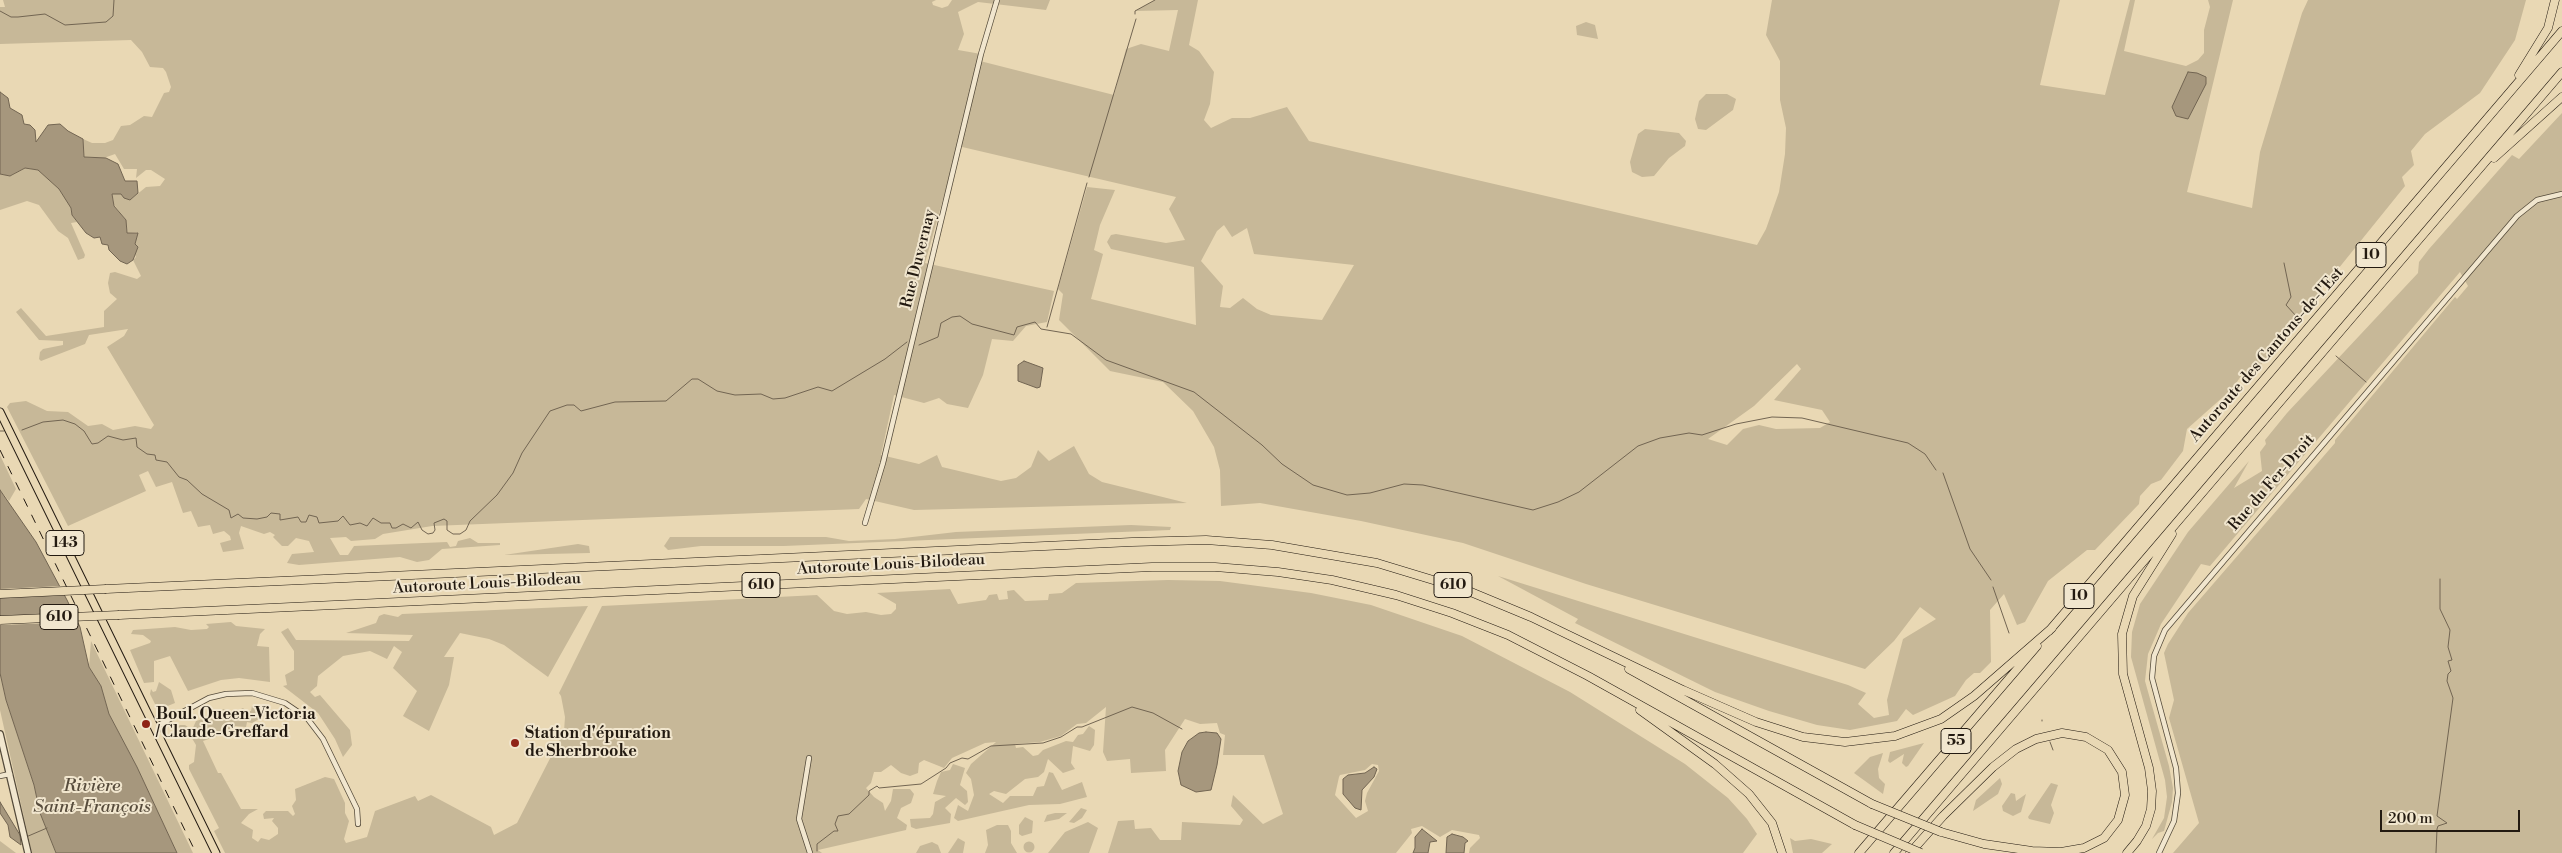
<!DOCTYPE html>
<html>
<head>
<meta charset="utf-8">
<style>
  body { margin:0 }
  #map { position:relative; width:2562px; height:853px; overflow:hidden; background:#e9d8b4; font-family:"Libre Bodoni",serif }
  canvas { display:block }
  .scale { position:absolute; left:2380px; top:810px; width:140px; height:22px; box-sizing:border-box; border:2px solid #231a11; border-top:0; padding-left:6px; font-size:15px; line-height:18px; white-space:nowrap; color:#231a11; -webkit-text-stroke:4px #f1e6ce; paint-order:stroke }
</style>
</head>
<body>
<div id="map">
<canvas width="2562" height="853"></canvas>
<div class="scale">200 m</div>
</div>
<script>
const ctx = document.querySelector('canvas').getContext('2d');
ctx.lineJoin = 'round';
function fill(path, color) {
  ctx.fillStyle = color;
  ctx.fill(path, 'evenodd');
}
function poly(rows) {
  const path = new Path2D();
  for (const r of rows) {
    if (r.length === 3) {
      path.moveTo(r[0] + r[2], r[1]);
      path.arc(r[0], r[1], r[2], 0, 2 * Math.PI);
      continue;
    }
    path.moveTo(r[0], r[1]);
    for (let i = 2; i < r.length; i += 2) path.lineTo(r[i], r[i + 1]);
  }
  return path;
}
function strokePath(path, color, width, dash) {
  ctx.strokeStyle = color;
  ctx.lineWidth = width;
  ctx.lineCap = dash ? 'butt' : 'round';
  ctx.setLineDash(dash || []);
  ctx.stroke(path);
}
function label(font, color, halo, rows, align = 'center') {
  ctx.font = font + ' "Libre Bodoni",serif';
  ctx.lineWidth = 4;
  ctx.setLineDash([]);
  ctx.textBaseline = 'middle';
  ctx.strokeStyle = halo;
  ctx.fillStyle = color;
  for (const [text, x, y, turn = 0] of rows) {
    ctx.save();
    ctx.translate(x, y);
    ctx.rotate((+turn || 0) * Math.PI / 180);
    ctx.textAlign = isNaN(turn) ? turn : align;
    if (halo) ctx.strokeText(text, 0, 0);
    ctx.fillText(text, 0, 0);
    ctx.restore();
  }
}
const green = poly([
  [3,0,936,0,932,2,933,5,942,8,948,6,952,0,1050,0,1046,10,978,2,958,12,964,34,958,50,981,54,980,61,1114,95,1126,49,1141,44,1169,51,1178,10,1135,11,1155,0,1198,0,1189,45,1199,51,1214,72,1210,104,1204,120,1211,128,1232,118,1250,118,1287,107,1309,141,1757,245,1766,229,1779,192,1785,154,1786,128,1780,100,1780,61,1766,35,1772,0,2060,0,2040,85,2105,95,2130,0,2135,0,2124,51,2186,66,2198,60,2204,53,2204,30,2210,7,2208,0,2233,0,2187,192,2252,208,2260,152,2302,13,2308,0,2526,0,2515,40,2480,93,2425,134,2411,151,2414,165,2402,177,2405,186,2255,372,2241,376,2232,389,2187,429,2183,451,2161,480,2151,484,2140,496,2139,504,2095,550,2087,550,2048,581,2025,622,2017,625,2004,594,1990,610,1991,662,1980,673,1974,673,1966,680,1955,696,1913,715,1906,709,1897,721,1850,730,1817,725,1769,711,1715,692,1575,623,1578,619,1498,576,1848,685,1866,693,1858,704,1874,718,1889,715,1887,700,1903,639,1936,619,1920,607,1894,641,1865,669,1586,584,1463,543,1361,521,1260,503,1221,506,1220,470,1214,447,1193,411,1163,382,1110,371,1059,320,1063,294,1058,289,1087,187,1115,190,1100,225,1094,250,1103,254,1091,299,1196,325,1194,267,1111,249,1107,242,1111,235,1116,234,1166,243,1185,240,1169,209,1176,197,958,146,925,263,1054,291,1047,322,1026,326,1013,341,992,339,983,375,968,408,947,404,939,398,924,403,894,395,881,455,919,464,937,455,942,467,1001,481,1016,478,1031,467,1038,450,1049,461,1074,446,1089,474,1102,482,1187,503,914,510,866,499,859,509,432,526,383,534,375,539,351,541,346,537,330,538,340,555,348,555,354,546,447,542,450,547,456,546,458,541,470,538,478,543,500,543,500,545,442,549,429,560,417,562,400,557,299,565,287,563,292,554,314,552,309,541,296,538,288,546,282,546,273,537,275,535,270,532,264,534,241,526,239,533,244,549,223,552,220,543,231,540,230,536,224,531,213,534,210,525,198,527,191,511,183,513,172,482,156,487,148,471,139,475,146,491,68,526,7,407,10,403,26,401,47,411,68,412,88,426,102,424,113,430,135,426,151,429,154,425,107,347,124,336,128,329,89,335,85,344,41,361,39,359,40,352,43,349,63,345,63,341,39,340,16,312,21,308,46,336,104,327,104,311,117,299,110,293,108,283,110,273,115,272,137,279,141,276,133,260,136,257,134,253,137,232,127,233,126,220,114,205,112,193,121,194,130,200,146,187,160,186,165,179,151,170,146,170,136,178,137,169,124,169,115,154,104,158,84,157,83,139,92,143,105,143,113,140,121,126,130,125,144,116,152,117,164,93,169,92,171,87,166,72,163,68,150,67,142,52,131,40,0,44,0,7,5,7],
  [1224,225,1232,237,1247,228,1254,254,1354,265,1322,320,1271,315,1257,309,1243,298,1230,308,1220,307,1223,286,1201,261,1217,231],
  [1797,364,1801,369,1774,400,1822,410,1830,422,1820,428,1776,429,1759,425,1743,429,1727,445,1708,439,1754,406],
  [1586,22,1595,25,1598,39,1577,35,1576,26],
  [1706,94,1727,94,1736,99,1733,110,1706,130,1698,129,1695,119,1699,101],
  [2562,113,2562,853,2173,853,2199,823,2169,718,2174,700,2164,653,2168,644,2188,613,2335,443,2335,440,2455,297,2457,299,2468,286,2460,272,2210,566,2201,564,2161,624,2148,654,2145,681,2169,766,2173,788,2172,802,2164,831,2158,833,2152,839,2164,818,2167,797,2165,780,2131,657,2132,632,2140,604,2188,532,2249,461,2234,488,2262,471,2260,452,2266,444,2265,440,2287,413,2418,273,2419,262,2429,249,2512,155,2519,159],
  [1645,129,1679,133,1686,141,1685,146,1669,158,1654,176,1642,177,1632,172,1630,162,1638,134],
  [25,168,38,170,59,189,71,207,72,215,77,222,71,223,85,255,84,258,78,260,68,238,58,231,39,205,27,201,0,210,0,174,11,176],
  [0,455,16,489,9,501,0,490],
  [1131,525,1171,527,1170,530,784,546,701,546,668,550,664,546,670,537,826,537,849,541,895,539,956,532],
  [578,544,589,546,590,553,504,555],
  [1168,580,1220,581,1311,593,1371,605,1462,636,1570,692,1685,764,1728,798,1747,819,1757,834,1743,853,1469,853,1470,848,1480,838,1479,835,1452,830,1440,837,1422,826,1411,829,1412,833,1396,853,1108,853,1118,821,1134,820,1135,829,1151,828,1160,840,1181,840,1182,822,1240,825,1243,820,1231,806,1233,795,1263,824,1283,814,1264,755,1223,755,1225,735,1220,733,1217,723,1200,724,1185,719,1165,750,1166,771,1131,773,1130,759,1107,761,1103,752,1106,707,1086,723,1077,724,1061,736,1040,742,1015,744,1016,748,1023,747,1033,756,1038,755,1043,750,1066,741,1073,742,1078,735,1083,734,1089,726,1095,730,1094,745,1090,751,1073,746,1071,763,1075,769,1063,773,1048,759,1044,772,1038,777,1025,779,1006,794,994,791,989,794,1003,803,1010,796,1033,796,1037,787,1044,786,1049,772,1053,773,1062,790,1082,782,1087,797,1060,804,1029,805,958,821,954,818,958,805,968,811,974,795,971,779,966,773,971,764,996,742,985,743,952,758,944,768,924,760,919,763,918,773,910,776,901,773,891,765,881,772,874,772,871,783,866,788,874,797,883,803,885,811,891,801,893,789,910,789,914,794,911,803,901,808,897,818,907,825,906,830,818,850,822,853,225,853,214,831,219,828,189,769,189,765,194,762,196,745,190,735,178,739,175,738,174,733,175,728,180,725,185,725,192,730,196,721,216,715,223,709,235,712,243,708,246,711,251,711,252,706,268,708,259,714,259,719,252,723,247,722,246,727,235,726,235,730,203,741,218,773,221,773,241,809,258,809,249,814,241,823,253,830,252,838,258,842,261,838,269,840,278,834,278,828,272,821,274,818,264,819,263,814,266,811,288,811,293,816,295,814,292,806,296,800,295,789,325,777,334,779,345,803,345,813,349,821,344,839,346,843,367,837,375,811,415,796,418,801,431,795,491,827,494,835,517,823,564,731,565,717,561,696,559,693,602,606,817,595,834,611,847,614,866,612,881,615,891,614,896,609,896,604,877,593,950,589,958,604,986,600,989,595,997,594,999,600,1008,599,1007,591,1014,590,1025,601,1048,600,1049,594,1062,593,1076,583],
  [1372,764,1378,765,1379,771,1367,793,1365,801,1368,811,1356,818,1335,795,1339,777,1340,775,1365,770],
  [588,606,548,677,504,645,489,639,460,633,444,657,454,657,449,685,429,731,403,716,417,691,393,668,402,652,394,646,387,659,370,651,343,656,318,676,317,686,310,692,315,697,320,695,350,730,352,745,343,757,335,739,318,713,283,686,287,685,285,675,294,670,294,651,281,632,288,628,296,640,409,641,413,635,346,633,376,623,379,616,384,614,398,617,402,614],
  [231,622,236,626,265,629,260,634,257,646,269,647,270,682,239,678,221,680,188,691,170,656,154,661,154,682,144,683,130,650,150,643,151,641,143,635,131,634,133,630,175,627,191,630,207,629,209,627,206,624],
  [91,641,193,853,177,853,137,767,109,714,101,686,89,667],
  [0,673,6,700,34,785,40,813,56,853,32,853,0,710],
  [159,682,171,690,175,703,158,710,150,694,151,689,153,692,156,691],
  [1924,743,1908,766,1906,767,1902,763,1904,754,1890,763,1888,761,1890,752],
  [1883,753,1878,769,1879,778,1885,784,1883,794,1854,773,1870,757],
  [953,764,965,768,960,785,967,791,968,802,965,805,956,798,945,808,951,814,950,823,916,829,911,827,910,819,930,818,933,814,935,802,946,796,933,794,937,781,941,772,950,770],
  [2000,778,2002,784,1998,794,1973,811,1976,800],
  [2051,783,2058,785,2051,805,2054,813,2050,824,2029,819,2028,817],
  [2011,793,2015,794,2016,801,2026,794,2021,812,2013,816,2003,811,2002,806],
  [1081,808,1087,810,1082,818,1074,823,1069,822],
  [1055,813,1067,813,1059,819,1044,822,1047,815],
  [1025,817,1033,821,1032,833,1022,836,1019,834,1019,825],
  [1088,822,1098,828,1089,853,1048,853,1065,832],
  [997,825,1008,825,1011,831,1011,843,1017,853,985,853,988,845,986,830],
  [958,838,965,842,963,853,948,853],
  [1790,838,1795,841,1811,839,1832,844,1822,853,1793,853],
  [0,841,16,853,0,853],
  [1029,847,5.5],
  [932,842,938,845,941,853,916,853,920,846]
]);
const water = poly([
  [2188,72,2197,73,2206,77,2206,84,2188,119,2176,116,2172,107,2188,72],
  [0,92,8,98,10,108,22,115,24,124,30,125,35,130,36,142,48,125,60,124,68,131,83,139,84,157,106,158,118,164,125,181,137,181,138,193,130,200,124,198,121,194,112,194,114,206,126,220,127,233,138,233,135,244,138,247,133,260,127,264,120,261,109,250,108,245,102,244,100,237,94,238,86,233,72,215,71,208,59,189,38,170,25,168,10,176,0,174,0,92],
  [1024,361,1043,368,1040,387,1037,388,1018,381,1018,365,1024,361],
  [0,490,36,542,67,600,80,627,89,667,101,686,109,714,137,767,177,853,56,853,40,813,34,785,6,700,0,673,0,490],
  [1206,732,1217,733,1221,739,1217,765,1211,790,1196,792,1181,785,1178,771,1182,752,1188,741,1199,733,1206,732],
  [1374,767,1377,769,1374,777,1362,790,1361,810,1355,808,1343,794,1343,779,1348,775,1365,773,1374,767],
  [0,802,20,835,21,845,10,837,8,825,0,813,0,802],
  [1422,829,1437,841,1430,842,1428,853,1413,853,1415,848,1415,837,1422,829],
  [1452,834,1463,837,1468,841,1465,843,1464,853,1446,853,1447,837,1452,834]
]);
const pier = poly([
  [62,586,67,595,0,598,0,589],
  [76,613,80,622,0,625,0,616]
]);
const stream = poly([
  [0,11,11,17,18,17,45,14,65,25,106,22,113,16,114,0],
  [1135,14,1135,11,1155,0],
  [1089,177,1136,19],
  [2284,263,2291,297,2286,305,2297,317,2295,322],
  [1047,327,1087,183],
  [919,345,938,337,941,323,952,317,960,316,972,324,1014,335,1017,327,1035,322,1041,329,1071,334,1106,360,1194,392,1262,445,1282,464,1313,485,1347,495,1370,493,1404,484,1423,485,1533,510,1558,502,1579,492,1638,446,1660,438,1689,433,1702,435,1736,424,1772,417,1802,418,1908,443,1925,454,1936,470],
  [2336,356,2366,382],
  [22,430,43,422,63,420,75,424,84,431,92,444,98,443,108,436,123,440,136,438,137,447,147,454,155,455,156,460,167,462,179,477,187,480,202,494,229,510,231,518,238,514,243,518,257,519,267,517,271,513,280,514,280,520,298,517,301,522,306,522,309,515,317,517,319,523,338,521,343,516,350,525,360,523,367,526,373,518,381,523,390,523,392,528,396,528,403,524,411,528,418,522,422,530,428,534,433,533,435,530,434,523,444,519,447,521,447,530,453,534,460,534,466,530,470,521,497,495,513,473,522,453,550,411,567,405,574,405,581,411,615,402,666,401,692,379,698,379,717,391,735,395,761,394,773,399,785,398,818,387,832,391,885,359,907,342],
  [0,431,4,431],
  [1943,473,1970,549,1991,580],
  [1993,587,2009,633],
  [2042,720,2042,721],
  [2050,742,2053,750],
  [26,837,47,828],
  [817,851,817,844,834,831,838,831,835,824,838,816,849,814,869,795,869,791,877,786,879,788,921,784,946,768,950,763,962,758,968,759,991,746,1043,743,1061,737,1077,727,1082,727,1132,707,1153,713,1182,729],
  [2436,853,2437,829,2438,826,2447,823,2437,816,2453,698,2447,681,2448,674,2451,671,2448,661,2452,660,2448,647,2450,630,2440,609,2440,579]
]);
const minor = poly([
  [865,523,883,463,981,54,997,0],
  [155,727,209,698,226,694,252,693,285,703,307,718,323,739,357,809,358,824],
  [809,758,799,819,810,853],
  [0,776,10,774],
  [2159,853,2174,821,2178,793,2176,768,2152,678,2154,656,2165,630,2517,216,2537,200,2562,194]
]);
const tertiary = poly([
  [0,734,28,853]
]);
const primary = poly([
  [0,412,216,853]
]);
const motorway = poly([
  [2519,75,2548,28,2555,0],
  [2494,158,2562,97],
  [106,589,1132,542,1206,540,1272,545,1377,563,1466,590,1531,617,1683,690,1756,722,1803,737,1845,742,1895,736,1941,719,1974,696,2052,628],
  [119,615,1152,567,1215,567,1278,572,1332,580,1396,595,1452,613,1508,635,1588,676,1855,825],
  [2049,631,2562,31],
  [1629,669,1872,804],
  [1640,710,1715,764,1749,794,1772,823,1782,853],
  [1859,853,2037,646],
  [1894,853,2562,72],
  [1910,853,1943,816,1993,767,2016,749,2036,739,2062,733,2086,737,2108,750,2122,772,2125,795,2118,820,2104,838,2084,848,2061,852,2032,851,1984,844,1941,832],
  [2127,853,2137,841,2146,826,2151,809,2152,791,2149,768,2123,674,2122,634,2133,596,2172,534]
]);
const rail = poly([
  [0,450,196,853]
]);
const motorwayBridge = poly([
  [0,594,106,589],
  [0,620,119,615],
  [1872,804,1941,832],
  [1855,825,1921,853]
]);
const markers = [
  [146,724,5,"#8f2418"],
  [515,743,5,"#8f2418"]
];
const shields = [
  [2371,255,30],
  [65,543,38],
  [761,585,38],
  [1453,585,38],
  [2079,596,30],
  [59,617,38],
  [1956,741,30]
];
const shieldNames = [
  ["10",2371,255],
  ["143",65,543],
  ["610",761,585],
  ["610",1453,585],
  ["10",2079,596],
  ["610",59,617],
  ["55",1956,741]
];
const streetNames = [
  ["Rue Duvernay",919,259,-76],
  ["Autoroute des Cantons-de-l'Est",2267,355,-49],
  ["Rue du Fer-Droit",2272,483,-49],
  ["Autoroute Louis-Bilodeau",891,565,-3],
  ["Autoroute Louis-Bilodeau",487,584,-3]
];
const poiNames = [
  ["Boul. Queen-Victoria",156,715],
  ["/ Claude-Greffard",156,733],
  ["Station d'épuration",525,734],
  ["de Sherbrooke",525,752]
];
const waterNames = [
  ["Rivière",92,787],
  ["Saint-François",92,808]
];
fill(green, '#c7b898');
fill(water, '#a6977d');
strokePath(water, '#726552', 1);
fill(pier, '#e9d8b4');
strokePath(stream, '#726552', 1);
strokePath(minor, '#544a3a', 6);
strokePath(tertiary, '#544a3a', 8);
strokePath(primary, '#231a11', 9);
strokePath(motorway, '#231a11', 9);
strokePath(minor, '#f1e6ce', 4.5);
strokePath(tertiary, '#f1e6ce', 5.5);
strokePath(primary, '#e9d8b4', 7);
strokePath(motorway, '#e9d8b4', 8);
strokePath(rail, '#231a11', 1, [9, 9]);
strokePath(motorwayBridge, '#231a11', 9, []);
strokePath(motorwayBridge, '#e9d8b4', 8);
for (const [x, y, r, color] of markers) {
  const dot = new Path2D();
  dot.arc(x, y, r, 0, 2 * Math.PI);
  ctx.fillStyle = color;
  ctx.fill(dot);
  strokePath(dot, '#f1e6ce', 2);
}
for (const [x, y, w] of shields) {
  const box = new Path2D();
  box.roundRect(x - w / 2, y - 12.5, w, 25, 4);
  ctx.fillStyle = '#f1e6ce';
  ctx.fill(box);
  strokePath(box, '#231a11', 1);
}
label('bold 15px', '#231a11', null, shieldNames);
label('16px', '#231a11', '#f1e6ce', streetNames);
label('bold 16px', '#231a11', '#f1e6ce', poiNames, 'left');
label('italic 18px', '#574c3c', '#f1e6ce', waterNames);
</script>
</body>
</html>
